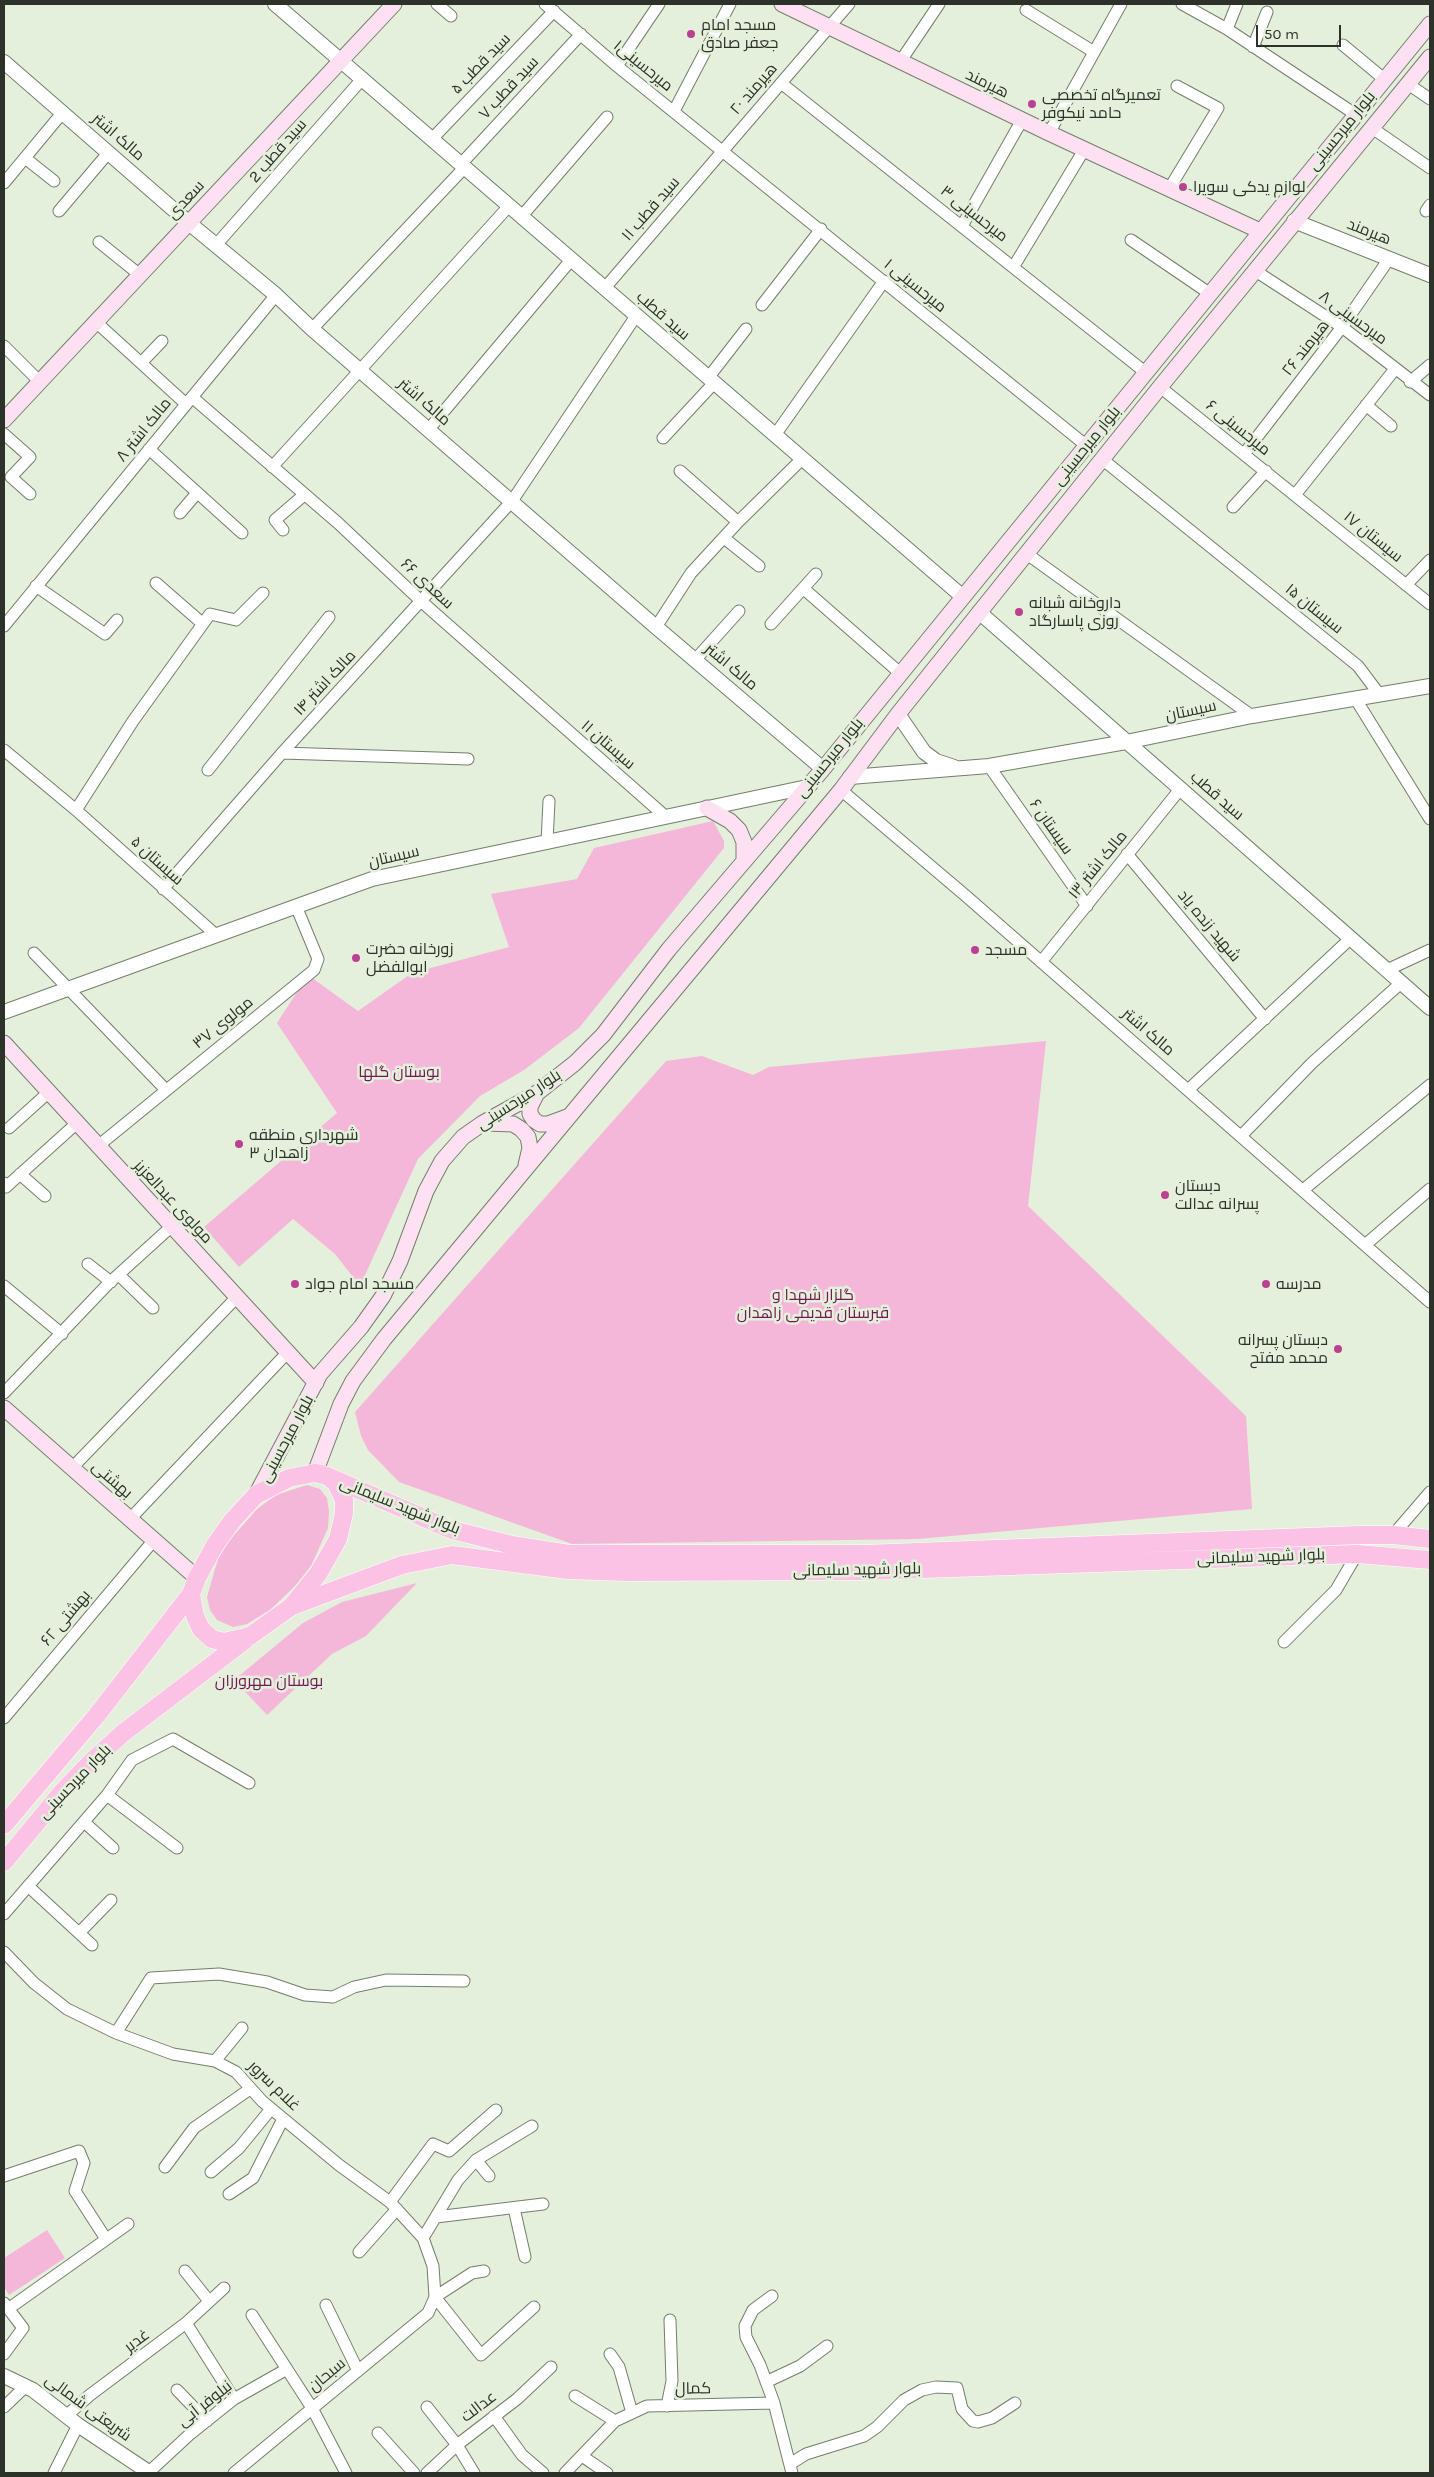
<!DOCTYPE html>
<html>
<head>
<meta charset="utf-8">
<style>
  body { margin:0 }
  #map { position:relative; width:1434px; height:2477px; overflow:hidden; background:#e5f0dc; font-family:Karla,sans-serif }
  canvas { display:block }
  .frame { position:absolute; inset:0; border:5px solid #2c3129; pointer-events:none }
  .scale { position:absolute; left:1256px; top:25px; width:85px; height:22px; box-sizing:border-box; border:2px solid #2c3129; border-top:0; padding-left:6px; font-size:15px; line-height:18px; white-space:nowrap; color:#2c3129; -webkit-text-stroke:4px #e5f0dc; paint-order:stroke }
</style>
</head>
<body>
<div id="map">
<canvas width="1434" height="2477"></canvas>
<div class="frame"></div>
<div class="scale">50 m</div>
</div>
<script>
const ctx = document.querySelector('canvas').getContext('2d');
ctx.lineJoin = 'round';
function fill(path, color) {
  ctx.fillStyle = color;
  ctx.fill(path, 'evenodd');
}
function poly(rows) {
  const path = new Path2D();
  for (const r of rows) {
    path.moveTo(r[0], r[1]);
    for (let i = 2; i < r.length; i += 2) path.lineTo(r[i], r[i + 1]);
  }
  return path;
}
function strokePath(path, color, width, dash) {
  ctx.strokeStyle = color;
  ctx.lineWidth = width;
  ctx.lineCap = dash ? 'butt' : 'round';
  ctx.setLineDash(dash || []);
  ctx.stroke(path);
}
function label(font, color, halo, rows, align = 'center') {
  ctx.font = font + ' Karla,Cairo,sans-serif';
  ctx.lineWidth = 5;
  ctx.setLineDash([]);
  ctx.textBaseline = 'middle';
  ctx.strokeStyle = halo;
  ctx.fillStyle = color;
  for (const [text, x, y, turn = 0] of rows) {
    ctx.save();
    ctx.translate(x, y);
    ctx.rotate((+turn || 0) * Math.PI / 180);
    ctx.textAlign = isNaN(turn) ? turn : align;
    if (halo) ctx.strokeText(text, 0, 0);
    ctx.fillText(text, 0, 0);
    ctx.restore();
  }
}
const green = poly([
  [713,821,724,841,724,848,579,1028,524,1070,480,1096,418,1159,360,1286,335,1254,293,1219,239,1267,204,1227,337,1113,277,1023,308,975,358,1011,412,973,509,947,491,894,577,879,594,848],
  [1046,1041,1028,1206,1246,1416,1252,1509,918,1539,572,1544,399,1482,368,1450,361,1436,355,1412,666,1061,702,1056,753,1075,769,1067],
  [307,1485,320,1489,327,1498,329,1512,328,1528,311,1566,294,1587,270,1610,247,1624,233,1627,217,1620,210,1610,207,1597,218,1559,229,1541,257,1509,276,1495],
  [417,1583,366,1636,332,1654,267,1715,234,1680,303,1623,342,1602],
  [47,2230,65,2258,9,2295,4,2287,4,2258]
]);
const minor = poly([
  [437,4,451,16],
  [545,4,617,66,1088,447],
  [1182,4,1227,29,1355,114],
  [1026,10,1094,52],
  [1227,29,1237,4],
  [1343,45,1384,79],
  [1253,47,1267,12],
  [900,62,939,4],
  [617,66,659,4],
  [781,83,1145,372],
  [1408,84,1430,99],
  [674,111,730,4],
  [1372,128,1430,168],
  [1049,133,1121,4],
  [432,139,554,11],
  [25,158,54,181],
  [461,164,581,34],
  [4,183,63,112],
  [1169,189,1218,108,1177,86],
  [59,211,109,152],
  [1426,211,1430,205],
  [521,217,607,117],
  [962,226,1022,120],
  [1131,240,1209,293],
  [99,242,140,275],
  [216,245,363,78],
  [1014,266,1084,150],
  [1254,270,1342,327,1430,395],
  [604,289,849,4],
  [762,305,821,229],
  [96,322,186,404],
  [312,329,465,167],
  [4,346,40,382],
  [141,363,162,341],
  [708,378,746,329],
  [1410,382,1430,365],
  [1160,387,1430,604],
  [192,397,338,523,422,602,666,817],
  [1366,405,1391,426],
  [429,429,571,260],
  [4,434,30,457,11,477,30,494],
  [775,435,884,281],
  [663,438,714,383],
  [149,449,242,533],
  [1244,454,1342,327,1389,259],
  [1102,459,1358,666,1379,694],
  [272,467,509,206],
  [680,471,738,522],
  [1295,495,1395,369],
  [1233,507,1266,471],
  [180,513,197,493],
  [283,530,275,520,304,495],
  [724,538,759,566],
  [1027,554,1252,716],
  [156,583,203,624],
  [1406,585,1430,560],
  [36,586,105,634,117,620],
  [804,589,900,673],
  [771,624,816,574],
  [4,626,276,295],
  [656,627,691,573,738,522,802,459],
  [695,660,739,611],
  [1355,698,1430,819],
  [4,750,76,810,216,935],
  [282,753,468,759],
  [989,766,1087,906],
  [208,770,329,617],
  [841,790,966,896,1430,1302],
  [76,810,133,721,210,614,236,620,263,593],
  [547,842,549,801],
  [1127,854,1265,1019],
  [163,889,282,753,512,501,636,316],
  [34,953,166,1090],
  [1041,962,1181,788],
  [1387,970,1430,950],
  [1188,1090,1351,938],
  [9,1128,49,1092],
  [1241,1136,1312,1063,1402,982],
  [98,1146,314,970,318,959,296,906],
  [20,1174,45,1196],
  [4,1183,6,1187,77,1123],
  [1303,1190,1430,1085],
  [1365,1245,1430,1189],
  [88,1264,111,1282],
  [119,1275,153,1308],
  [4,1286,62,1334],
  [4,1393,108,1284,172,1226],
  [72,1468,237,1297],
  [130,1519,288,1352],
  [1393,1535,1430,1492],
  [1284,1642,1336,1590,1357,1554],
  [4,1718,154,1540],
  [107,1795,177,1848],
  [84,1822,113,1848],
  [28,1886,92,1945],
  [4,1914,107,1795,132,1760,173,1739,249,1783],
  [79,1933,111,1900],
  [4,1952,34,1983,67,2009,116,2033,173,2054,215,2061,236,2072,262,2101,339,2165,390,2202,423,2238,433,2266,435,2297,428,2313,234,2473],
  [116,2033,151,1978,219,1974,267,1982,305,1995,333,1997,354,1987,386,1980,464,1981],
  [215,2061,242,2028],
  [476,2160,489,2176],
  [165,2167,194,2128,250,2089],
  [211,2172,239,2148,271,2109],
  [4,2176,79,2151,84,2163,75,2191,106,2239],
  [229,2194,253,2178,283,2119],
  [390,2202,433,2144,449,2151,496,2110],
  [514,2208,525,2257],
  [436,2217,543,2204],
  [423,2238,458,2180,476,2160,532,2126],
  [359,2252,397,2209],
  [185,2271,209,2301],
  [772,2296,753,2310,745,2326,746,2337,760,2365,774,2403],
  [435,2297,481,2355,534,2307],
  [435,2297,472,2273,484,2271],
  [326,2305,358,2371],
  [8,2309,128,2224],
  [252,2315,312,2408,346,2473],
  [186,2323,234,2399],
  [4,2354,23,2328,4,2303],
  [610,2354,619,2367,632,2413],
  [766,2382,800,2366,827,2346],
  [177,2390,207,2421],
  [575,2396,615,2421],
  [667,2406,672,2381,670,2320],
  [4,2407,26,2386],
  [427,2407,457,2445,474,2473],
  [66,2416,90,2395,186,2323,224,2288],
  [494,2416,522,2455,543,2473],
  [378,2433,414,2473],
  [582,2456,607,2473],
  [790,2464,806,2454,864,2436,877,2427,904,2400,922,2390,936,2387,957,2388,962,2409,973,2421,978,2422,992,2418,1015,2403],
  [149,2472,189,2435,234,2399,287,2369],
  [54,2473,78,2425],
  [427,2473,457,2445,517,2399,551,2367],
  [565,2473,615,2421,647,2406,774,2403,792,2473]
]);
const tertiary = poly([
  [275,4,963,597],
  [4,62,189,223,276,295,312,329,656,627,823,769],
  [1294,221,1430,275],
  [979,612,1430,1008],
  [898,714,924,752,936,761,954,767],
  [850,777,989,766,1126,742,1252,716,1430,686],
  [4,1012,372,879,807,787],
  [4,2376,33,2390,78,2425,150,2473]
]);
const secondary = poly([
  [782,4,1049,133,1260,231],
  [4,420,394,4],
  [707,808,730,821,739,830,744,842,744,861],
  [4,1043,316,1383],
  [537,1093,530,1107,530,1114,534,1120,540,1124,548,1124,567,1117],
  [486,1123,513,1124,521,1129,528,1137,530,1148,526,1165],
  [4,1408,197,1578],
  [315,1473,341,1404,353,1381,384,1339,841,790,898,714,1160,387,1430,57],
  [256,1495,320,1374,361,1327,383,1296,400,1261,426,1191,442,1161,463,1137,483,1123,537,1093,575,1063,603,1035,669,949,823,769,1430,24]
]);
const primary = poly([
  [315,1473,327,1476,336,1483,344,1500,344,1513,338,1539,318,1574,292,1606,250,1636,224,1642,212,1639,201,1629,195,1616,191,1594,197,1578,215,1545,232,1521,256,1495,289,1478,315,1473],
  [327,1476,452,1530,512,1545,569,1554,865,1554,1360,1535,1393,1535,1430,1539],
  [292,1606,402,1565,452,1555,568,1570,627,1572,866,1571,1357,1554,1430,1560],
  [4,1825,97,1715,191,1594],
  [4,1862,63,1791,90,1763,123,1733,245,1640]
]);
const markers = [
  [691,34,5,"#bc4091"],
  [1032,104,5,"#bc4091"],
  [1183,187,5,"#bc4091"],
  [1019,612,5,"#bc4091"],
  [975,950,5,"#bc4091"],
  [356,958,5,"#bc4091"],
  [239,1144,5,"#bc4091"],
  [1165,1195,5,"#bc4091"],
  [295,1284,5,"#bc4091"],
  [1266,1284,5,"#bc4091"],
  [1338,1349,5,"#bc4091"]
];
const poiNames = [
  ["مسجد امام",701,25],
  ["جعفر صادق",701,43],
  ["تعمیرگاه تخصصی",1042,95],
  ["حامد نیکوفر",1042,113],
  ["لوازم یدکی سویرا",1193,187],
  ["داروخانه شبانه",1029,603],
  ["روزی پاسارگاد",1029,621],
  ["زورخانه حضرت",366,949],
  ["ابوالفضل",366,967],
  ["مسجد",985,950],
  ["شهرداری منطقه",249,1135],
  ["۳ زاهدان",249,1153],
  ["دبستان",1175,1186],
  ["پسرانه عدالت",1175,1204],
  ["مسجد امام جواد",305,1284],
  ["مدرسه",1276,1284],
  ["دبستان پسرانه",1328,1340,"right"],
  ["محمد مفتح",1328,1358,"right"]
];
const streetNames = [
  ["سید قطب ۵",481,64,-46],
  ["میرحسینی۱",643,66,39],
  ["هیرمند",987,84,26],
  ["سید قطب ۷",509,88,-47],
  ["هیرمند ۲۰",754,89,-49],
  ["بلوار میرحسینی",1342,131,-51],
  ["مالک اشتر",118,137,41],
  ["سید قطب 2",278,151,-49],
  ["سعدی",186,200,-47],
  ["سید قطب ۱۱",651,209,-49],
  ["میرحسینی ۳",974,214,38],
  ["هیرمند",1369,232,22],
  ["میرحسینی ۱",915,286,39],
  ["سید قطب",663,316,41],
  ["میرحسینی ۸",1353,318,36],
  ["هیرمند ۲۶",1306,348,-52],
  ["مالک اشتر",424,402,41],
  ["میرحسینی ۶",1238,428,39],
  ["مالک اشتر ۸",144,430,-51],
  ["بلوار میرحسینی",1087,446,-51],
  ["سیستان ۱۷",1373,537,39],
  ["سعدی ۶۶",427,584,43],
  ["سیستان ۱۵",1314,609,39],
  ["مالک اشتر",731,667,40],
  ["مالک اشتر ۱۴",325,683,-47],
  ["سیستان",1191,711,-12],
  ["سیستان ۱۱",608,745,41],
  ["بلوار میرحسینی",830,758,-51],
  ["سید قطب",1217,796,41],
  ["سیستان ۶",1051,827,55],
  ["سیستان",394,857,-13],
  ["سیستان ۵",157,861,42],
  ["مالک اشتر ۱۳",1098,865,-51],
  ["شهید زنده یاد",1209,926,50],
  ["مولوی ۳۷",223,1023,-39],
  ["مالک اشتر",1148,1032,41],
  ["بلوار میرحسینی",519,1100,-33],
  ["مولوی عبدالعزیز",173,1202,47],
  ["بلوار میرحسینی",287,1439,-62],
  ["بهشتی",112,1480,41],
  ["بلوار شهید سلیمانی",400,1506,22],
  ["بلوار شهید سلیمانی",1261,1557,-2],
  ["بلوار شهید سلیمانی",857,1570,-1],
  ["بهشتی ۶۲",66,1618,-50],
  ["بلوار میرحسینی",75,1782,-46],
  ["غلام سرور",274,2086,44],
  ["غدیر",137,2341,-37],
  ["سبحان",327,2375,-40],
  ["کمال",693,2389,-1],
  ["نیلوفر آبی",205,2404,-38],
  ["عدالت",479,2407,-37],
  ["شریعتی شمالی",88,2408,36]
];
const parkNames = [
  ["بوستان گلها",399,1072],
  ["گلزار شهدا و",813,1295],
  ["قبرستان قدیمی زاهدان",813,1313],
  ["بوستان مهرورزان",269,1681]
];
fill(green, '#f4b7d9');
strokePath(minor, '#747e6c', 13);
strokePath(tertiary, '#747e6c', 16);
strokePath(secondary, '#747e6c', 17);
strokePath(primary, '#fff', 19);
strokePath(minor, '#fff', 11);
strokePath(tertiary, '#fff', 14);
strokePath(secondary, '#fde1f2', 15);
strokePath(primary, '#fbc2e5', 18);
for (const [x, y, r, color] of markers) {
  const dot = new Path2D();
  dot.arc(x, y, r, 0, 2 * Math.PI);
  ctx.fillStyle = color;
  ctx.fill(dot);
  strokePath(dot, '#e5f0dc', 2);
}
label('16px', '#2c3129', '#e5f0dc', poiNames, 'left');
label('16px', '#2c3129', '#e5f0dc', streetNames);
label('16px', '#721955', '#e5f0dc', parkNames);
</script>
</body>
</html>
